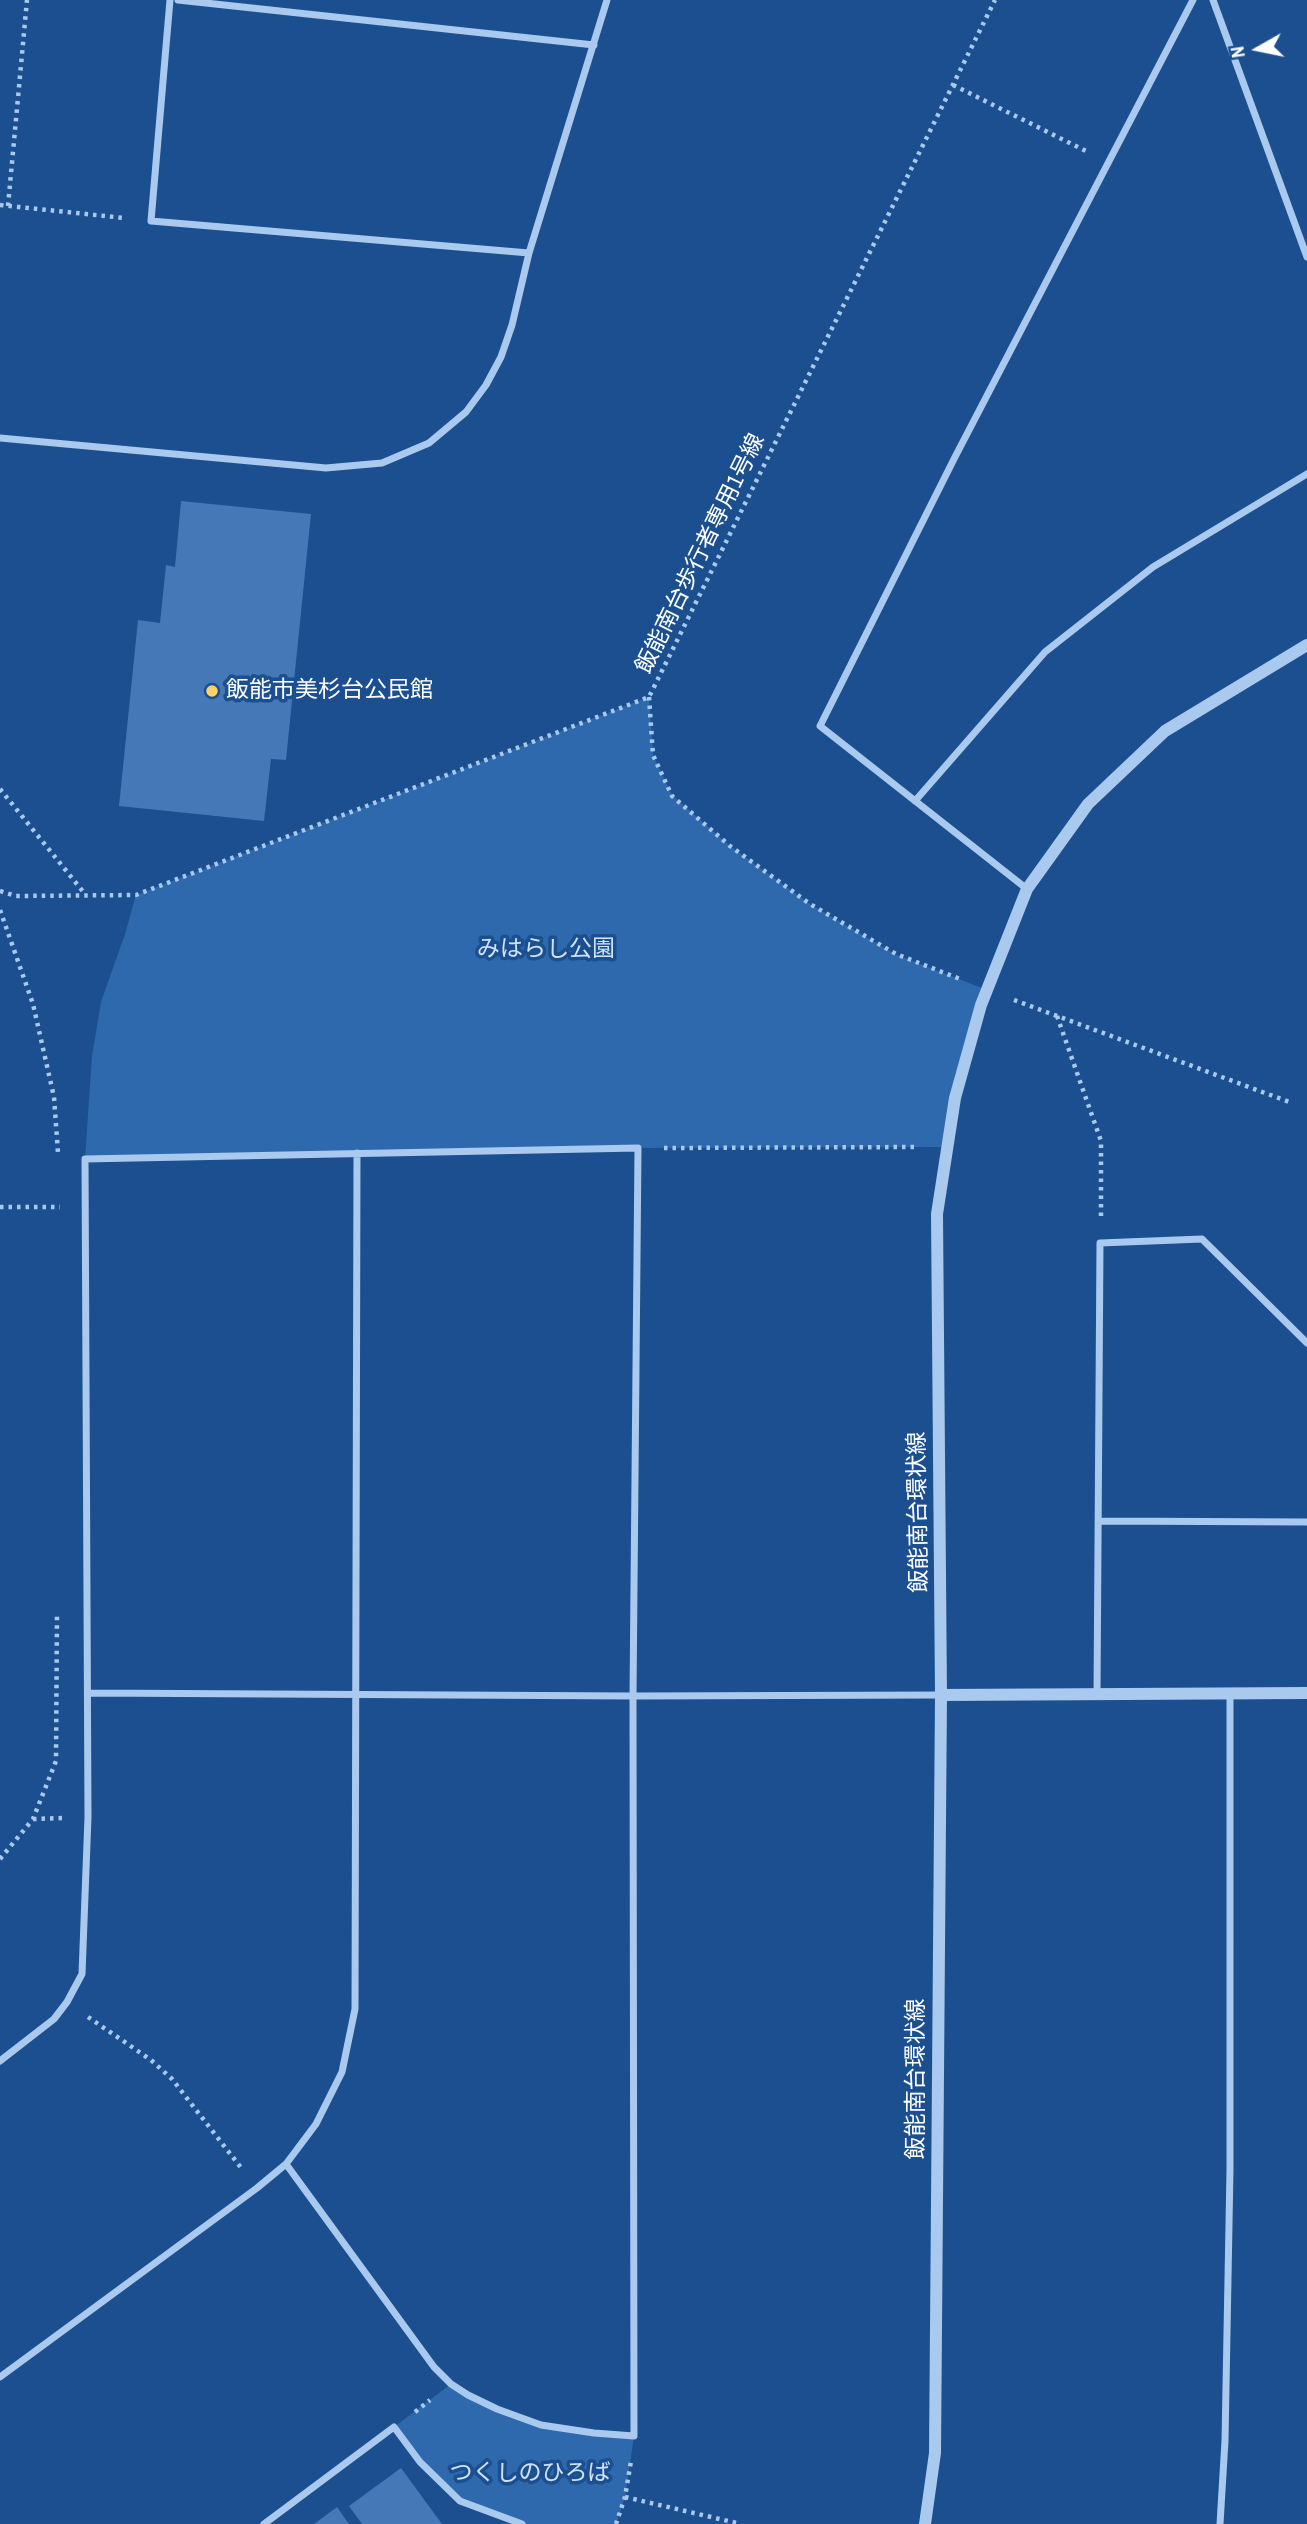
<!DOCTYPE html>
<html>
<head>
<meta charset="utf-8">
<style>
  body { margin:0 }
  #map { position:relative; width:1307px; height:2524px; overflow:hidden; background:#1b4f8f; font-family:"Archivo Narrow",sans-serif }
  canvas { display:block }
  .north { position:absolute; left:1223px; top:14px; width:70px; height:70px; -webkit-text-stroke:5px #1b4f8f; paint-order:stroke; rotate:261deg; font-size:19px; font-weight:700; line-height:28px; text-align:center; color:#fff }
  .north::after { content:''; display:block; margin:auto; width:24px; height:32px; background:#fff; clip-path:polygon(50% 0,100% 100%,50% 72%,0 100%) }
</style>
</head>
<body>
<div id="map">
<canvas width="1307" height="2524"></canvas>
<div class="north">N</div>
</div>
<script>
const ctx = document.querySelector('canvas').getContext('2d');
ctx.lineJoin = 'round';
function fill(path, color) {
  ctx.fillStyle = color;
  ctx.fill(path, 'evenodd');
}
function poly(rows) {
  const path = new Path2D();
  for (const r of rows) {
    path.moveTo(r[0], r[1]);
    for (let i = 2; i < r.length; i += 2) path.lineTo(r[i], r[i + 1]);
  }
  return path;
}
function strokePath(path, color, width, dash) {
  ctx.strokeStyle = color;
  ctx.lineWidth = width;
  ctx.lineCap = dash ? 'butt' : 'round';
  ctx.setLineDash(dash || []);
  ctx.stroke(path);
}
function label(font, color, halo, rows, align = 'center') {
  ctx.font = font + ' "Archivo Narrow","Noto Sans JP",sans-serif';
  ctx.lineWidth = 7;
  ctx.setLineDash([]);
  ctx.textBaseline = 'middle';
  ctx.strokeStyle = halo;
  ctx.fillStyle = color;
  for (const [text, x, y, turn = 0] of rows) {
    ctx.save();
    ctx.translate(x, y);
    ctx.rotate((+turn || 0) * Math.PI / 180);
    ctx.textAlign = isNaN(turn) ? turn : align;
    if (halo) ctx.strokeText(text, 0, 0);
    ctx.fillText(text, 0, 0);
    ctx.restore();
  }
}
const green = poly([
  [649,697,653,755,672,795,730,846,810,904,895,954,987,990,947,1147,638,1148,85,1159,92,1056,101,1002,125,934,136,895],
  [451,2384,468,2395,541,2425,634,2436,625,2497,616,2524,522,2524,460,2501,420,2462,394,2427]
]);
const building = poly([
  [181,501,311,514,286,760,271,759,264,821,119,806,138,620,160,623,166,565,175,567],
  [401,2468,442,2524,362,2524,349,2506],
  [337,2507,349,2524,314,2524]
]);
const path = poly([
  [953,85,1086,151],
  [0,205,124,218],
  [8,206,27,0],
  [649,697,653,755,672,796,730,846,810,904,896,954,960,979],
  [0,789,85,894],
  [0,891,16,896,136,895,649,697,995,0],
  [0,910,33,1004,54,1097,58,1153],
  [1014,1000,1292,1103],
  [1057,1016,1101,1141,1101,1216],
  [664,1148,917,1147],
  [0,1207,60,1207],
  [33,1819,64,1818],
  [0,1859,33,1819,56,1761,57,1613],
  [88,2017,151,2060,172,2079,242,2169],
  [415,2412,430,2400],
  [625,2497,741,2524],
  [616,2524,625,2497,631,2461]
]);
const minor = poly([
  [170,0,151,221,529,253],
  [178,0,594,45],
  [1213,0,1307,257],
  [0,438,326,468,382,463,429,443,466,412,486,385,501,357,512,325,529,253,607,0],
  [915,801,1045,652,1153,567,1307,474],
  [1027,889,820,726,955,457,1193,0],
  [1100,1521,1307,1522],
  [88,1693,633,1696,941,1695],
  [1097,1694,1100,1243,1202,1239,1307,1343],
  [0,2061,54,2019,67,2002,82,1974,88,1817,85,1159,638,1148,633,1696,634,2436,594,2433,541,2425,497,2409,468,2395,451,2384,434,2367,286,2164],
  [0,2377,257,2188,286,2164,316,2124,342,2072,355,2009,357,1153],
  [264,2524,394,2427,420,2462,460,2501,522,2524],
  [1220,2524,1225,2441,1230,2170,1230,1693]
]);
const tertiary = poly([
  [941,1695,1307,1693],
  [925,2524,935,2453,941,1695,937,1214,955,1098,981,1005,1027,889,1088,804,1165,731,1307,645]
]);
const markers = [
  [212,691,7,"#ffd166"]
];
const streetNames = [
  ["飯能南台歩行者専用1号線",701,554,-64],
  ["飯能南台環状線",919,1512,-91],
  ["飯能南台環状線",917,2079,-90]
];
const poiNames = [
  ["飯能市美杉台公民館",226,691]
];
const parkNames = [
  ["みはらし公園",546,950],
  ["つくしのひろば",530,2474]
];
fill(green, '#2e69ad');
fill(building, '#4478b7');
strokePath(path, '#a9c9ee', 4.5, [3.5, 5]);
strokePath(minor, '#a9c9ee', 7);
strokePath(tertiary, '#a9c9ee', 12);
for (const [x, y, r, color] of markers) {
  const dot = new Path2D();
  dot.arc(x, y, r, 0, 2 * Math.PI);
  ctx.fillStyle = color;
  ctx.fill(dot);
  strokePath(dot, '#1b4f8f', 2.5);
}
label('23px', '#fff', '#1b4f8f', streetNames);
label('23px', '#fff', '#1b4f8f', poiNames, 'left');
label('23px', '#cfe3fa', '#1b4f8f', parkNames);
</script>
</body>
</html>
